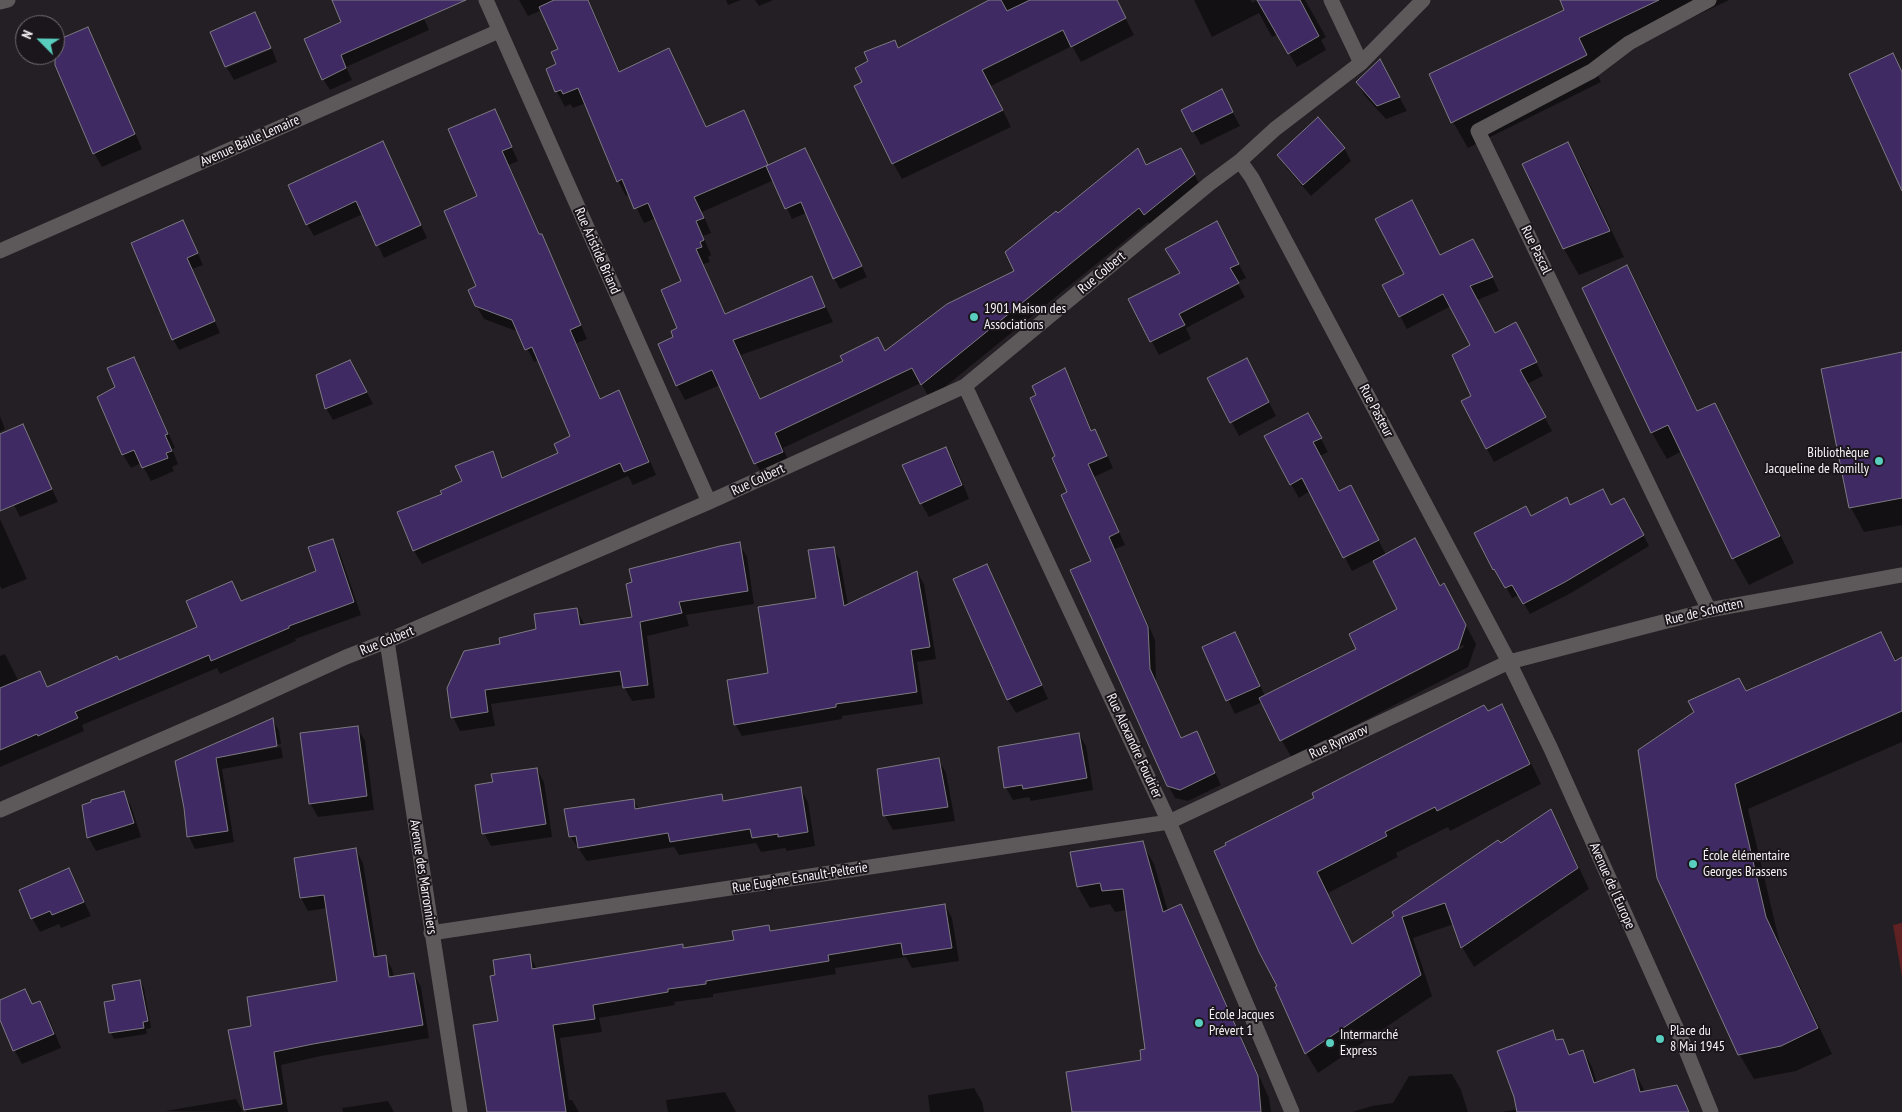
<!DOCTYPE html>
<html>
<head>
<meta charset="utf-8">
<style>
  body { margin:0 }
  #map { position:relative; width:1902px; height:1112px; overflow:hidden; background:#241f24; font-family:"PT Sans Narrow",sans-serif }
  canvas { display:block }
  .north { position:absolute; left:15px; top:15px; width:50px; height:50px; box-sizing:border-box; background:#1b161b; border:1px solid #736e73; border-radius:50%; rotate:293deg; font-size:14px; font-weight:700; line-height:20px; text-align:center; color:#f6f2f6 }
  .north::after { content:''; display:block; margin:auto; width:18px; height:22px; background:#59cebe; clip-path:polygon(50% 0,100% 100%,50% 72%,0 100%) }
</style>
</head>
<body>
<div id="map">
<canvas width="1902" height="1112"></canvas>
<div class="north">N</div>
</div>
<script>
const ctx = document.querySelector('canvas').getContext('2d');
ctx.lineJoin = 'round';
function fill(path, color) {
  ctx.fillStyle = color;
  ctx.fill(path, 'evenodd');
}
function poly(rows) {
  const path = new Path2D();
  for (const r of rows) {
    path.moveTo(r[0], r[1]);
    for (let i = 2; i < r.length; i += 2) path.lineTo(r[i], r[i + 1]);
  }
  return path;
}
function strokePath(path, color, width, dash) {
  ctx.strokeStyle = color;
  ctx.lineWidth = width;
  ctx.lineCap = dash ? 'butt' : 'round';
  ctx.setLineDash(dash || []);
  ctx.stroke(path);
}
function label(font, color, halo, rows, align = 'center') {
  ctx.font = font + ' "PT Sans Narrow",sans-serif';
  ctx.lineWidth = 4;
  ctx.setLineDash([]);
  ctx.textBaseline = 'middle';
  ctx.strokeStyle = halo;
  ctx.fillStyle = color;
  for (const [text, x, y, turn = 0] of rows) {
    ctx.save();
    ctx.translate(x, y);
    ctx.rotate((+turn || 0) * Math.PI / 180);
    ctx.textAlign = isNaN(turn) ? turn : align;
    if (halo) ctx.strokeText(text, 0, 0);
    ctx.fillText(text, 0, 0);
    ctx.restore();
  }
}
const green = poly([
  [1902,923,1902,977,1893,925]
]);
const shadow = poly([
  [333,0,416,0,429,30,346,67,352,80,330,90,323,79,343,22],
  [519,0,589,0,620,72,677,65,707,128,743,112,752,127,769,166,810,161,867,277,840,289,834,278,806,213,792,219,774,180,702,212,711,233,703,236,711,255,708,257,710,262,703,264,726,315,812,278,833,322,741,355,761,400,885,352,1016,271,1058,215,1138,150,1147,166,1189,164,1202,189,1153,229,1148,222,930,399,921,383,783,448,791,467,764,478,756,463,720,385,685,400,677,385,675,338,679,328,683,282,656,218,644,223,630,194,626,196,618,181,586,103,573,108,570,104,565,107,557,92,547,69,558,65,559,50,542,10,528,16],
  [726,0,741,0,728,5],
  [755,0,773,0,759,6],
  [992,0,1116,0,1134,35,1081,62,1072,46,991,86,1011,127,902,179,893,163,863,83,899,50],
  [1194,0,1251,0,1252,3,1257,0,1305,0,1326,37,1321,40,1326,50,1297,67,1278,34,1272,37,1259,13,1212,37],
  [1562,0,1729,0,1593,65,1601,82,1468,148,1453,122,1566,10],
  [87,28,95,42,142,149,102,167,94,153,52,55,55,55,55,42],
  [272,49,277,62,234,80,227,68],
  [1387,75,1407,111,1386,119,1365,96,1357,82],
  [1221,90,1240,126,1201,145,1193,131],
  [494,110,518,161,509,165,540,235,548,248,587,339,577,343,601,400,618,392,626,405,656,475,633,485,628,476,422,564,414,551,399,513,444,494,464,482,492,453,504,479,559,454,572,437,539,360,534,362,519,332,484,319,476,305,478,286,479,197],
  [382,143,427,238,384,258,363,214,314,236,307,224],
  [1568,143,1583,170,1624,257,1579,275,1564,249,1524,165],
  [1344,148,1351,161,1311,196,1286,167,1278,155],
  [189,233,203,265,192,269,220,333,179,350,173,339],
  [1224,236,1246,278,1237,282,1245,297,1186,328,1191,339,1159,355,1130,299,1181,274],
  [1480,253,1499,291,1477,300,1495,334,1523,337,1543,376,1527,384,1552,431,1494,462,1487,449,1473,396,1472,346,1451,306,1407,329,1400,316,1440,257],
  [1627,267,1642,293,1698,412,1714,404,1729,430,1794,563,1749,585,1734,559,1682,451,1667,459,1652,433,1583,289],
  [1902,354,1902,525,1864,532,1851,508],
  [134,358,141,371,175,448,172,449,178,464,172,467,174,471,151,481,141,463,131,468,123,455,116,387],
  [1065,370,1072,382,1092,431,1094,430,1101,442,1113,468,1094,477,1125,545,1115,549,1155,640,1156,683,1182,739,1196,732,1221,785,1188,801,1175,798,1168,785,1056,457,1037,395],
  [357,373,373,404,333,420,326,408],
  [1254,373,1276,416,1239,436,1208,379],
  [0,416,5,429,0,432],
  [23,425,58,502,20,517,0,476,0,435],
  [1315,428,1328,452,1320,456,1339,492,1358,500,1386,555,1440,587,1454,603,1476,644,1468,667,1292,758,1282,741,1464,647,1463,645,1281,739,1262,702,1235,714,1203,648,1235,634,1265,696,1358,649,1399,610,1374,560,1352,571,1310,491,1299,498,1291,484],
  [946,448,954,462,969,499,929,517,921,503],
  [1570,506,1611,506,1630,510,1649,546,1571,593,1530,614,1519,595,1512,598,1502,579,1500,580,1475,534],
  [0,519,27,579,2,589,0,586],
  [332,541,340,554,361,615,295,639,296,641,220,674,217,668,82,725,84,731,0,767,0,656,5,654,19,682,39,673,48,688,119,662,199,628,232,583,242,602,318,572],
  [739,544,747,557,754,604,686,615,689,626,647,636,655,698,632,701,623,685,491,704,495,726,460,731,453,717,501,645,537,630,576,609,585,625,634,618],
  [833,548,840,560,848,605,917,572,924,584,936,659,917,662,923,704,842,716,842,719,742,736,735,724,817,599],
  [986,566,994,579,1048,699,1016,713,1008,700,955,580],
  [1881,633,1897,661,1902,659,1902,742,1748,809,1780,944,1832,1054,1796,1071,1754,1079,1739,1054,1658,877,1746,692],
  [1502,706,1513,726,1541,784,1450,831,1448,827,1396,853,1398,857,1328,893,1353,945,1550,811,1562,831,1589,889,1474,967,1462,947,1454,924,1413,938,1432,996,1318,1073,1306,1053,1276,988,1279,987,1216,852],
  [272,719,279,731,281,744,220,756,215,758,281,747,283,758,222,769,234,842,195,849,189,837,185,808,177,762],
  [357,727,365,741,374,810,318,817,310,803],
  [1079,734,1086,746,1093,790,1031,801,1029,797,1013,800,1006,788,999,748],
  [938,759,946,773,955,821,893,830,885,816,878,770],
  [537,769,544,782,552,837,491,846,484,833,494,783],
  [800,788,808,802,815,846,787,851,785,848,761,852,756,843,679,855,674,847,587,861,570,836,633,800,639,809,721,796,725,802],
  [123,792,131,806,141,837,96,851,88,837],
  [1142,843,1154,864,1168,911,1180,906,1192,927,1269,1098,1271,1112,1073,1112,1143,1061,1146,1050,1127,910,1115,912,1110,904,1090,908,1078,887],
  [356,850,363,863,378,958,385,956,392,969,394,977,414,974,421,987,429,1038,321,1056,281,1065,288,1112,247,1112,245,1110,253,1028,339,982,328,908,308,911,301,898,296,859],
  [68,869,91,916,61,928,59,924,40,932,32,918],
  [945,905,952,918,959,961,912,968,906,957,835,968,836,974,713,994,713,997,674,1002,675,1005,599,1018,602,1032,560,1038,569,1100,572,1100,579,1112,488,1112,499,1022,496,976,529,955,537,969,682,945,685,949,735,941,768,926,772,932],
  [140,981,144,988,151,1028,146,1029,147,1034,114,1039,111,1033,116,1001],
  [25,991,33,1005,40,1003,48,1016,61,1048,22,1064,15,1051,0,1016,0,1001],
  [1552,1032,1558,1041,1562,1041,1571,1055,1583,1051,1592,1067,1597,1083,1634,1070,1645,1092,1676,1086,1690,1112,1502,1112,1519,1109],
  [1452,1074,1461,1090,1468,1112,1352,1112,1372,1106,1393,1103,1409,1076],
  [974,1088,982,1102,984,1112,930,1112,928,1095],
  [725,1092,736,1112,668,1112,666,1100],
  [236,1099,243,1112,165,1111],
  [388,1101,394,1112,343,1112,342,1108]
]);
const building = poly([
  [332,0,466,0,341,55,346,68,322,80,304,39,341,22,332,0],
  [554,0,588,0,619,72,669,48,706,127,744,110,768,165,694,197,704,218,696,221,704,240,700,242,702,247,696,249,725,314,812,276,825,307,733,340,760,399,843,361,840,356,878,337,885,351,947,304,1014,271,1005,252,1056,211,1058,213,1138,148,1146,165,1181,148,1195,174,1144,215,1139,208,921,385,912,368,775,433,783,452,754,464,712,370,676,386,658,344,673,337,671,331,677,328,661,290,681,281,648,203,634,209,622,179,617,182,578,88,563,94,561,90,555,92,546,69,556,64,551,52,558,49,539,7,554,0],
  [989,0,1001,0,1007,11,1030,0,1117,0,1126,18,1071,47,1063,30,982,70,1003,110,892,164,854,86,862,82,855,68,868,61,864,52,895,40,898,48,989,0],
  [1257,0,1300,0,1319,36,1288,54,1257,0],
  [1560,0,1659,0,1579,38,1587,55,1451,123,1429,74,1564,10,1560,0],
  [255,12,271,48,225,67,210,32,255,12],
  [88,27,135,134,93,154,55,65,55,41,88,27],
  [1893,53,1902,72,1902,191,1849,74,1893,53],
  [1380,59,1400,97,1377,106,1356,82,1380,59],
  [1222,89,1233,112,1192,132,1181,110,1222,89],
  [495,109,512,147,502,151,539,234,542,234,581,325,570,330,600,399,619,390,649,462,624,472,620,463,413,551,397,512,442,494,440,491,462,481,455,466,493,451,502,478,558,453,554,444,570,436,532,347,525,350,512,320,475,306,468,290,476,286,444,211,477,196,448,129,495,109],
  [1318,117,1345,148,1303,185,1277,155,1318,117],
  [383,141,421,225,376,246,356,201,306,225,288,185,383,141],
  [1568,142,1610,231,1563,249,1522,164,1568,142],
  [805,148,862,266,833,279,801,202,785,209,766,166,805,148],
  [1412,200,1440,255,1473,239,1493,277,1470,286,1495,333,1516,322,1537,362,1520,370,1546,417,1486,449,1461,401,1471,396,1452,355,1470,345,1443,294,1399,317,1382,285,1404,274,1375,219,1412,200],
  [183,220,198,253,187,258,215,321,172,340,131,243,183,220],
  [1217,221,1239,264,1230,268,1239,283,1179,314,1185,325,1150,342,1128,299,1180,273,1165,249,1217,221],
  [1627,265,1697,411,1715,403,1780,536,1732,559,1668,425,1651,433,1582,288,1627,265],
  [1902,352,1902,498,1849,508,1821,369,1902,352],
  [134,357,168,434,165,435,172,451,166,453,168,458,142,468,134,450,122,455,97,397,115,387,107,368,134,357],
  [1247,358,1269,402,1230,423,1207,378,1247,358],
  [350,360,367,392,325,409,316,375,350,360],
  [1065,368,1091,431,1095,429,1107,456,1088,464,1119,532,1109,537,1148,627,1150,669,1181,738,1197,731,1215,773,1180,790,1167,786,1070,570,1091,561,1061,495,1067,492,1052,458,1055,456,1030,398,1036,395,1032,386,1065,368],
  [1308,413,1322,438,1313,442,1339,491,1351,485,1379,540,1343,558,1302,478,1290,485,1264,436,1308,413],
  [23,424,52,489,0,511,0,434,23,424],
  [946,447,962,485,920,504,902,465,946,447],
  [1603,489,1611,505,1624,498,1644,535,1565,582,1523,604,1512,585,1505,588,1494,569,1493,570,1474,533,1526,506,1531,516,1567,497,1570,505,1603,489],
  [1415,538,1440,586,1444,583,1466,625,1458,649,1280,741,1259,698,1356,649,1349,634,1397,609,1373,561,1415,538],
  [333,539,354,602,289,626,289,628,211,661,209,655,75,712,78,718,38,736,37,734,0,750,0,688,40,671,47,687,117,656,119,660,197,627,186,601,232,581,241,601,316,571,308,547,333,539],
  [740,542,748,591,679,602,682,613,640,622,648,685,623,688,620,671,485,690,488,712,451,718,447,688,464,651,500,644,499,638,536,629,534,614,577,608,580,625,632,617,626,584,632,582,629,569,720,546,740,542],
  [834,547,844,606,917,571,930,647,911,650,917,692,836,704,836,707,734,725,727,680,768,673,758,607,816,598,808,550,834,547],
  [987,564,1042,685,1007,700,953,579,987,564],
  [1235,632,1260,686,1226,701,1202,647,1235,632],
  [1881,632,1895,661,1902,657,1902,711,1735,784,1766,917,1818,1028,1781,1046,1738,1055,1657,878,1638,750,1694,712,1688,701,1739,678,1746,691,1881,632],
  [1502,704,1530,764,1437,811,1435,807,1385,832,1387,836,1317,872,1352,944,1394,916,1392,912,1498,840,1501,843,1551,809,1578,868,1461,948,1445,903,1402,917,1421,975,1305,1054,1275,987,1277,986,1259,952,1214,851,1226,845,1225,843,1314,798,1312,793,1484,705,1488,711,1502,704],
  [273,718,277,746,216,758,228,831,187,837,184,808,175,761,273,718],
  [358,726,367,796,309,804,300,733,358,726],
  [1079,733,1087,778,1023,789,1022,785,1004,788,998,747,1079,733],
  [939,758,948,807,883,816,877,769,939,758],
  [537,768,546,824,482,834,475,785,493,782,491,774,537,768],
  [801,787,808,832,778,837,778,834,752,838,750,829,670,842,668,833,578,848,576,836,569,837,564,809,634,799,635,809,722,794,723,801,801,787],
  [124,791,134,823,87,838,82,805,91,802,91,800,124,791],
  [1143,841,1163,912,1181,904,1258,1076,1261,1112,1072,1112,1066,1072,1141,1060,1140,1050,1145,1049,1123,889,1102,891,1100,883,1077,887,1070,852,1143,841],
  [356,848,374,957,386,955,389,977,414,973,423,1025,313,1044,274,1052,282,1104,244,1110,228,1030,251,1026,247,997,337,981,324,895,300,898,294,858,356,848],
  [69,868,84,902,52,915,50,911,31,919,19,890,69,868],
  [945,904,952,948,903,955,901,943,828,955,829,961,706,981,706,984,668,989,668,992,593,1005,595,1019,553,1025,566,1112,487,1112,473,1025,498,1021,490,976,495,975,493,960,530,954,532,969,683,944,683,948,734,940,732,931,769,925,770,931,945,904],
  [140,980,148,1021,143,1022,144,1028,109,1033,104,1002,115,1000,112,985,140,980],
  [25,989,32,1004,40,1001,54,1034,13,1051,0,1020,0,1000,25,989],
  [1553,1030,1556,1040,1563,1039,1569,1055,1583,1050,1594,1083,1634,1069,1640,1092,1677,1085,1689,1112,1517,1112,1514,1097,1497,1051,1553,1030]
]);
const street = poly([
  [486,0,709,502],
  [1331,0,1361,63],
  [1709,0,1629,43,1592,71,1478,131,1709,610],
  [0,2,8,0],
  [1240,161,1252,178,1509,662,1551,749,1684,1045,1711,1112],
  [0,251,499,31],
  [965,386,1169,822,1292,1112],
  [387,641,460,1112],
  [0,810,230,710,346,657,387,641,709,502,965,386,1209,184,1240,161,1275,129,1361,63,1423,0],
  [431,933,1169,822,1509,662,1709,610,1902,575]
]);
const markers = [
  [974,317,5,"#59cebe"],
  [1879,461,5,"#59cebe"],
  [1693,864,5,"#59cebe"],
  [1199,1023,5,"#59cebe"],
  [1660,1039,5,"#59cebe"],
  [1330,1043,5,"#59cebe"]
];
const streetNames = [
  ["Avenue Baille Lemaire",250,141,-24],
  ["Rue Pascal",1536,250,64],
  ["Rue Aristide Briand",597,251,66],
  ["Rue Colbert",1102,273,-40],
  ["Rue Pasteur",1376,411,62],
  ["Rue Colbert",758,480,-25],
  ["Rue de Schotten",1704,612,-13],
  ["Rue Colbert",387,641,-22],
  ["Rue Rymarov",1339,742,-25],
  ["Rue Alexandre Foudrier",1134,746,65],
  ["Avenue des Marronniers",423,877,81],
  ["Rue Eugène Esnault-Pelterie",800,878,-9],
  ["Avenue de l'Europe",1612,886,66]
];
const poiNames = [
  ["1901 Maison des",984,309],
  ["Associations",984,325],
  ["Bibliothèque",1869,453,"right"],
  ["Jacqueline de Romilly",1869,469,"right"],
  ["École élémentaire",1703,856],
  ["Georges Brassens",1703,872],
  ["École Jacques",1209,1015],
  ["Prévert 1",1209,1031],
  ["Place du",1670,1031],
  ["8 Mai 1945",1670,1047],
  ["Intermarché",1340,1035],
  ["Express",1340,1051]
];
fill(green, '#5f2121');
fill(shadow, '#0007');
fill(building, '#3f2a64');
strokePath(building, '#7c7a81', 1);
strokePath(street, '#5d595a', 15);
for (const [x, y, r, color] of markers) {
  const dot = new Path2D();
  dot.arc(x, y, r, 0, 2 * Math.PI);
  ctx.fillStyle = color;
  ctx.fill(dot);
  strokePath(dot, '#1b161b', 2);
}
label('14px', '#f6f2f6', '#1b161b', streetNames);
label('14px', '#f6f2f6', '#1b161b', poiNames, 'left');
</script>
</body>
</html>
